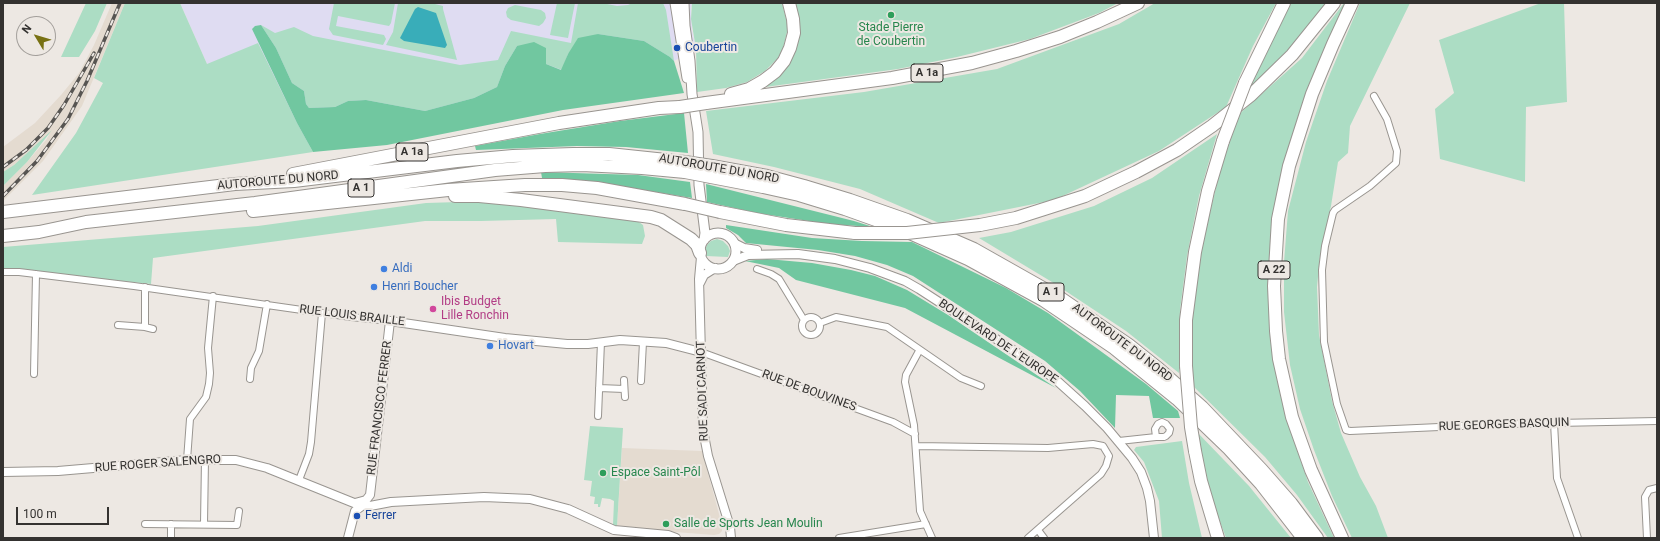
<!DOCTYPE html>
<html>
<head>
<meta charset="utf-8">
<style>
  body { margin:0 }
  #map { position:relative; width:1660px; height:541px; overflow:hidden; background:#ede8e3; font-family:Roboto,sans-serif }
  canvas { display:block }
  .frame { position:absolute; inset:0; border:4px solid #343230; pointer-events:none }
  .north { position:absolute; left:16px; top:16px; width:40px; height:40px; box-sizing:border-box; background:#ede8e3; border:1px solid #a39f9b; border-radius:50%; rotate:308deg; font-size:11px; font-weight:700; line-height:16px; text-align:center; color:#343230 }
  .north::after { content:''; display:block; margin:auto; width:14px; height:18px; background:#787113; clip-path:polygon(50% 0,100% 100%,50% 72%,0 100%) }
  .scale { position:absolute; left:16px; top:507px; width:93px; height:18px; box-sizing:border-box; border:2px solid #343230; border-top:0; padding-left:5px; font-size:12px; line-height:14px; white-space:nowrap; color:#343230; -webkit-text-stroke:3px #ede8e3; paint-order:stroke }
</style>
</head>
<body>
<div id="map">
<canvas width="1660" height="541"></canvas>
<div class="frame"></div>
<div class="north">N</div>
<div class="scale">100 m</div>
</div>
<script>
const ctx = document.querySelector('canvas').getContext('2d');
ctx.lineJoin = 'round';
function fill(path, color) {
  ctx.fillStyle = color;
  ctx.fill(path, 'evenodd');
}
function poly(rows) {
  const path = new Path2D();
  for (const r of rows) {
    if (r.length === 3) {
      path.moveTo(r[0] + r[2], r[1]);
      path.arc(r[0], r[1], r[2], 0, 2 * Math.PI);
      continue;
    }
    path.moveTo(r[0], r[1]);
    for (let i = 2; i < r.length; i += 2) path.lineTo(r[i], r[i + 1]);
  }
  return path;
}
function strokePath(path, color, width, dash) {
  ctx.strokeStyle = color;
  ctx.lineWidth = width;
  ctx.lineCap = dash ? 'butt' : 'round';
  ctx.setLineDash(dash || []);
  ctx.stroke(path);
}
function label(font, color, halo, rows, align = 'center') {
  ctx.font = font + ' Roboto,sans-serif';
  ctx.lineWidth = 4;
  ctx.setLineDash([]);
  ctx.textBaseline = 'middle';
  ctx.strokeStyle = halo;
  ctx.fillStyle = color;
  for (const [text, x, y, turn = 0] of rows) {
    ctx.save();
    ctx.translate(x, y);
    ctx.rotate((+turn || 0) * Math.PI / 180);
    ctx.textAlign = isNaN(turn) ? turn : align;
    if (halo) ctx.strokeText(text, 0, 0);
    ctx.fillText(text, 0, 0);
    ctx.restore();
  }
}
const industrial = poly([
  [180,3,692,3,691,10,692,30,696,49,674,61,667,59,311,147,207,64]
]);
const built = poly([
  [112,3,125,3,82,106,43,161,3,201,3,186,27,162,46,140,50,133,14,165,3,172,3,147,35,123,61,95,79,73,94,45],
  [622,448,702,451,722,525,722,531,719,534,714,535,623,528,617,526]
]);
const green = poly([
  [86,3,107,3,95,31,79,57,61,57],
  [125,3,180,3,207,64,258,43,297,123,313,152,32,195,76,133,103,83,94,78],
  [334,3,395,3,391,23,389,26,338,16,336,26,384,35,386,39,383,45,333,35,329,29],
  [398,3,431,3,443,6,443,9,457,60,386,45,393,32],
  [557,3,575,3,568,38,550,35],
  [578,3,602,3,617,6,628,5,632,3,663,3,666,10,674,61,670,57,644,41,598,34,568,54,562,70,546,64,517,46,505,66,497,87,474,98,425,111,366,100,348,101,335,107,309,108,306,104,304,91,292,83,276,48,261,25,275,33,294,27,313,36,460,65,498,60,511,31,571,43],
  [692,3,782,3,787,23,787,32,783,49,778,58,765,71,747,82,726,88,697,92,696,49,691,19],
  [793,3,1118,3,1099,13,1030,39,957,57,898,69,758,88,786,65],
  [1155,3,1276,3,1253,46,1226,107,1159,151,1054,200,939,223,860,189,774,167,713,154,706,111,864,92,997,69,1119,24],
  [1290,3,1328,3,1300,37,1247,93],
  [1344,3,1347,3,1272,223,1268,281,1270,331,1277,380,1289,426,1308,482,1334,538,1328,538,1297,495,1265,457,1192,385,1191,339,1196,280,1202,245,1223,159,1237,116,1302,58],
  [1360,3,1410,3,1350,126,1348,153,1338,162,1331,206,1320,256,1317,287,1319,335,1332,401,1341,433,1360,477,1376,506,1388,538,1352,538,1332,496,1314,450,1300,409,1290,365,1284,312,1284,262,1288,211,1306,142,1327,81],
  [1541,3,1564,3,1567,102,1526,107,1525,182,1440,159,1435,109,1454,93,1439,40],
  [515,5,541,10,545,13,546,18,543,23,539,26,511,20,507,17,506,12,508,8],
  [52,130,27,162,3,186,3,172,14,165],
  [1217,134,1199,196,1187,256,1180,310,1179,373,1126,331,1052,282,979,238,1011,232,1094,206,1152,178],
  [459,202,503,203,636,220,643,225,645,236,642,244,558,242,556,219,481,221,425,221,153,258,151,284,3,269,3,247,258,226,426,203],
  [717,239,723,241,728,246,730,251,728,257,706,256,705,250,707,245,711,241],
  [590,426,623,428,617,526,613,525,614,501,610,499,602,498,600,507,598,507,598,504,594,504,595,497,590,496,592,481,584,480],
  [1197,432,1249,486,1291,538,1226,538,1214,505,1204,467],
  [1182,441,1189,483,1202,538,1162,538,1159,501,1144,462,1134,450,1136,447]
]);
const forest = poly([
  [261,25,276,48,292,83,304,91,306,104,309,108,335,107,348,101,366,100,425,111,474,98,497,87,505,66,517,46,534,42,546,48,546,64,561,70,568,54,578,38,598,34,644,41,670,57,674,61,684,93,563,110,387,145,313,152,297,123,252,29,255,26],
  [684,113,688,153,626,147,577,146,476,150,475,146,540,134,620,121],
  [541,172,638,175,690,182,692,198,600,183,542,178],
  [706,184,854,221,873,227,828,224,757,213,707,202],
  [726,225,812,238,862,241,912,242,1006,288,1048,313,1146,384,1178,411,1180,418,1153,418,1149,396,1116,395,1115,428,1080,391,1045,361,913,276,887,265,855,256,818,250,746,243,738,235,726,228],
  [767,259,812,263,851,270,875,276,907,290,948,315,1056,388,905,308,796,280,779,268,745,261]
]);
const water = poly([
  [418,7,436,13,447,45,445,48,404,41,400,38,415,9]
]);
const minor = poly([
  [1374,96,1387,119,1397,151,1396,163,1370,186,1335,210,1333,213,1325,246,1322,270,1324,342,1337,404,1346,430,1350,431,1506,424,1657,421],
  [757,269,771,274,779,279,804,320],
  [3,272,19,272,134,286,351,317,390,321],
  [145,287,145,327],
  [811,326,9],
  [820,323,836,317,887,327,961,378,981,386],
  [118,325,145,327,153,329],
  [919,351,906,375,905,382,914,425,920,511,932,538],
  [701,352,893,422,915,434],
  [34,374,36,274],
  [250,379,251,368,259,351,267,304],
  [624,380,625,397],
  [641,381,643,342],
  [599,388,624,389],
  [598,416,601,342],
  [1554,423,1557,478,1578,538],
  [1119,441,1156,437,1164,437,1166,436,1169,433,1170,429,1166,424,1162,422,1158,424,1155,429,1156,437],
  [916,446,1048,448,1093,444,1103,446,1109,456,1106,466,1101,474,1028,538],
  [187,460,190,419,206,397,209,384,210,373,208,348,213,296],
  [299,480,309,454,311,442,322,313],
  [145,524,237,525,239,511],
  [204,524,205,459],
  [1038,530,1044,538],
  [171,538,171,524],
  [839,538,926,524],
  [1647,538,1645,497,1649,490,1657,488]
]);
const tertiary = poly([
  [734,243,744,248,757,250],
  [701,257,699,279,703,430,708,456,730,527,731,538],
  [733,261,748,255,798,254,835,259,870,268,905,281,919,289,1027,359,1055,379,1085,406,1107,428,1132,458,1141,472,1147,488,1150,501,1154,538],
  [700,283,704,275,715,268],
  [3,472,58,471,187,460,236,460,267,468,359,505,370,506,391,502,484,497,530,499,568,509,614,530,668,535,676,538],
  [355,503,366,500,370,495,390,321,505,338,567,344,588,344,620,340,666,343,701,352],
  [348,538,355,511,362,506]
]);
const secondary = poly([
  [675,3,687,78],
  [684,3,685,26,690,61,692,94,698,132,699,185,705,233,704,240],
  [718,251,18]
]);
const motorway = poly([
  [1245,83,1284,3],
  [731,94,749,89,763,81,775,72,784,61,790,48,794,33,793,19,789,3],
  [706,103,892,78,972,63,1016,51,1060,37,1097,22,1138,3],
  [712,166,767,176,804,186,850,200,907,220,974,249,1059,297,1129,345,1159,369,1202,407,1262,470,1291,503,1317,538],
  [293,174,559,123,659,108,680,107],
  [711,177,763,187,799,195,845,209,901,229,968,259,1043,300,1114,348,1177,399,1229,449,1261,484,1303,538],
  [455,196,479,196,521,200,651,217,661,220,691,239,697,245,700,253],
  [253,211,448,190,525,185,562,185,597,188,685,204],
  [3,212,235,184,294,181,457,161,513,156,573,154,609,154,685,162],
  [720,212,786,225,855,233],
  [980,225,1016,218,1085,196,1136,172,1177,150,1212,126,1251,95,1292,55,1334,3],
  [3,236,39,232,86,222,255,203,495,170,545,166,582,165,642,168,685,172],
  [1186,366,1186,320,1195,252,1208,191,1223,141],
  [1195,451,1201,481,1218,538],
  [1342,538,1311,470,1292,417,1279,359,1276,331,1274,286,1278,219,1289,166,1312,94,1333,44,1352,3]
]);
const rail = poly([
  [3,167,26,150,48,128,64,105,94,53],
  [3,196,37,161,68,119,87,81,120,3]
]);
const motorwayBridge = poly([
  [680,107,706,103],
  [1223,141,1245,83],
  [685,162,712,166],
  [685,172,711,177],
  [685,204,720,212],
  [855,233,907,233,980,225],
  [1186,366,1191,427,1195,451]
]);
const markers = [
  [891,15,4,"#2e9e5b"],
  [677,48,4,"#1a4fb4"],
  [384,269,4,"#3f7fe0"],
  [374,287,4,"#3f7fe0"],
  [433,309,4,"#d1479c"],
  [490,346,4,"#3f7fe0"],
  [603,473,4,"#2e9e5b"],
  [357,516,4,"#1a4fb4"],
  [666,524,4,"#2e9e5b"]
];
const shields = [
  [927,73,32],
  [412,152,32],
  [361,188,26],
  [1274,270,32],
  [1051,292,26]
];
const shieldNames = [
  ["A 1a",927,73],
  ["A 1a",412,152],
  ["A 1",361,188],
  ["A 22",1274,270],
  ["A 1",1051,292]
];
const leisureNames = [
  ["Stade Pierre",891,28,"center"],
  ["de Coubertin",891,42,"center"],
  ["Espace Saint-Pôl",611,473],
  ["Salle de Sports Jean Moulin",674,524]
];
const transitNames = [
  ["Coubertin",685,48],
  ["Ferrer",365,516]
];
const streetNames = [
  ["AUTOROUTE DU NORD",719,169,10],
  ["AUTOROUTE DU NORD",278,181,-5],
  ["RUE LOUIS BRAILLE",352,316,7],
  ["BOULEVARD DE L'EUROPE",998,342,34],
  ["AUTOROUTE DU NORD",1122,343,37],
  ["RUE SADI CARNOT",703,391,-92],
  ["RUE DE BOUVINES",809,391,20],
  ["RUE FRANCISCO FERRER",380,408,-83],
  ["RUE GEORGES BASQUIN",1504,425,-2],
  ["RUE ROGER SALENGRO",158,464,-4]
];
const shopNames = [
  ["Aldi",392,269],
  ["Henri Boucher",382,287],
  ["Hovart",498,346]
];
const hotelNames = [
  ["Ibis Budget",441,302],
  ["Lille Ronchin",441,316]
];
fill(industrial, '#dfdcf2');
fill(built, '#e4dbd0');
fill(green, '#acddc4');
fill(forest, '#71c7a0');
fill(water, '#39adb9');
strokePath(minor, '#999590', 8);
strokePath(tertiary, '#999590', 10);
strokePath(secondary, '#999590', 11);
strokePath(motorway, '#999590', 14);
strokePath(minor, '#fff', 6);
strokePath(tertiary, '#fff', 8);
strokePath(secondary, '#fff', 9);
strokePath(motorway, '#fff', 12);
strokePath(rail, '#575552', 3.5);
strokePath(rail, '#ede8e3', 2, [6]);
strokePath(motorwayBridge, '#999590', 14, []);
strokePath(motorwayBridge, '#fff', 12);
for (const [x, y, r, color] of markers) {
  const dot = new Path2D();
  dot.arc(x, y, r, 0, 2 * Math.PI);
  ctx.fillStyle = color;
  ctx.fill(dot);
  strokePath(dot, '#ede8e3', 1.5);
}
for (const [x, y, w] of shields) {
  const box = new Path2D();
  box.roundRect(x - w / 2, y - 9, w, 18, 3);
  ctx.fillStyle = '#ede8e3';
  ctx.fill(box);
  strokePath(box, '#343230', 1);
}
label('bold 11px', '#343230', null, shieldNames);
label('12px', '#27864d', '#ede8e3', leisureNames, 'left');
label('12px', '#164399', '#ede8e3', transitNames, 'left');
label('12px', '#343230', '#ede8e3', streetNames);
label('12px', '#366cbe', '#ede8e3', shopNames, 'left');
label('12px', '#b23c85', '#ede8e3', hotelNames, 'left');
</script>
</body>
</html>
